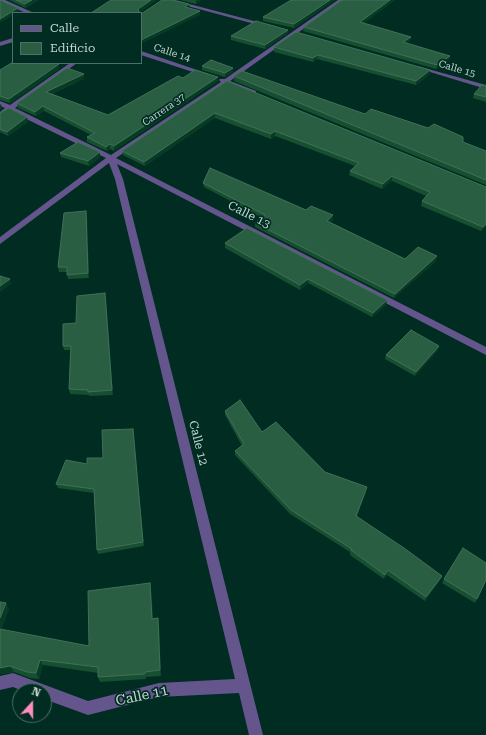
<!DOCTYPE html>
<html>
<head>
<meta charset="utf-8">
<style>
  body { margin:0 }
  #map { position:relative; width:486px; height:735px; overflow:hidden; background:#002c22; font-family:"Roboto Serif",serif }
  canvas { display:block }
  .legend { position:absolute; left:12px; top:12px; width:130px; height:52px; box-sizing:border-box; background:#002c22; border:1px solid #4d7068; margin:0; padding:5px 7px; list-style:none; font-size:12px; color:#c1d7d0 }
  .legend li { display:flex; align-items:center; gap:8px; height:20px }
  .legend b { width:20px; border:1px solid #4d7068 }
  .north { position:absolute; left:12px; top:683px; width:40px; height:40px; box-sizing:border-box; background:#002c22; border:1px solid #4d7068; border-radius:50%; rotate:21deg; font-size:11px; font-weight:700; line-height:16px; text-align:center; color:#c1d7d0 }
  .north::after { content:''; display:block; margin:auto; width:14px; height:18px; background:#fe8ebd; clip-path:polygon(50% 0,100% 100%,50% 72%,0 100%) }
</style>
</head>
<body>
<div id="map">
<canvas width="486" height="735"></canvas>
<ul class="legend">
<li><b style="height:5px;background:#64568d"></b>Calle</li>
<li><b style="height:11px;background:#295e42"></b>Edificio</li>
</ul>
<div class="north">N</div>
</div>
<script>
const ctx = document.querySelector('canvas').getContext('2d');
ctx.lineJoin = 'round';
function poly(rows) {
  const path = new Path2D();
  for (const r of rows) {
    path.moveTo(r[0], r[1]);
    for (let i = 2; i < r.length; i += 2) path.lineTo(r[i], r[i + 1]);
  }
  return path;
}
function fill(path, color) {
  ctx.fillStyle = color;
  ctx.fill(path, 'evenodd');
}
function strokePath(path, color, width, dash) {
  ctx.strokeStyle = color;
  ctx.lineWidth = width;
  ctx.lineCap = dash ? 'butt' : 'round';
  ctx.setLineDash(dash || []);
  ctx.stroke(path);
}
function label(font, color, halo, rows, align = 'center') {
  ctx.font = font + ' "Roboto Serif",serif';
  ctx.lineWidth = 3.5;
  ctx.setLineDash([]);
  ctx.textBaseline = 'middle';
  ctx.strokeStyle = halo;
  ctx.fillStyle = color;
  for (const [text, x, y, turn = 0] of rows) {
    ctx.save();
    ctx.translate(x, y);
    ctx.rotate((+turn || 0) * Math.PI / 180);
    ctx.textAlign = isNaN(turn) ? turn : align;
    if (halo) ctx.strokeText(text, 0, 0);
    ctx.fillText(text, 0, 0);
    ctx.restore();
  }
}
const minor = poly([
  [0,0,5,0,34,13,26,13,0,2,0,0],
  [165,0,174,0,269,25,266,27,165,0],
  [338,0,344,0,230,81,256,91,256,93,252,93,226,84,116,158,486,347,486,355,117,164,123,179,263,735,249,735,239,693,159,697,88,715,44,699,44,691,23,691,13,687,0,690,0,676,13,673,88,701,159,683,235,679,115,179,109,163,0,244,0,237,106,158,10,111,0,117,0,112,5,108,0,106,0,101,10,105,70,63,77,63,15,108,111,155,221,82,219,80,220,79,225,79,338,0],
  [13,38,13,42,0,46,0,42,13,38],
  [141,51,209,74,210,75,205,76,141,55,141,51],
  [417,66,486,85,486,89,417,68,417,66]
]);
const wall = poly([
  [9,0,39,0,26,8],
  [180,0,201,0,196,4],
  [335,0,294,28,263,21,263,17,294,1],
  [342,0,395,0,364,23,411,37,410,41,406,43,450,56,449,60,436,69,303,31,304,27],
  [288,30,287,34,265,49,231,40,231,36],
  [274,47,430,74,416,85,317,59,313,62,274,52],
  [59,64,59,69,10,103,0,100,0,70],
  [202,66,233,72,225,77,202,70],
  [234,76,463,142,486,151,486,185,234,81],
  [218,77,218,81,114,151,110,149,107,151,87,142,87,137,91,135,44,111,36,116,18,108,17,103,84,79,52,94,108,115,183,78],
  [227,81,486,187,486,227,481,231,421,206,422,201,426,196,392,181,382,189,349,175,350,171,355,166,275,136,271,139,215,118,145,166,123,155,122,151],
  [486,86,486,102,473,98,474,94],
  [0,113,28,122,8,136,0,132],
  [60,153,100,157,89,166,61,157],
  [203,183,306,210,333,220,330,222,405,259,436,261,394,298,255,227,255,223,262,218,204,187],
  [86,211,87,215,89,278,68,279,67,272,59,272,58,267],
  [225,243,386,305,372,317,308,283,300,290,225,248],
  [106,298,113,395,89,396,89,395,70,394,69,389,70,350,64,350,63,346,76,323],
  [439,346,438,350,415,376,385,359,386,355],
  [225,411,262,432,325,472,366,492,357,516,442,576,440,580,425,601,387,575,384,579,350,555,350,552,290,514,235,455,235,451,242,446,225,415],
  [133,429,144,546,98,554,97,550,94,493,58,488,56,484,87,464,103,458],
  [444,579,486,580,475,603,442,583],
  [150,583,151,589,153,618,159,624,161,676,146,677,146,679,100,682,98,677,98,673,43,665,39,679,30,678,14,672,0,674,0,602,6,603,9,609,1,630,89,646]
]);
const shadedWall = poly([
  [32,0,39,0,26,8,25,4],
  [151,0,157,0,139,13,138,9],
  [196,0,201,0,196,4],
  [330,0,335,0,294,28,294,24],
  [390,0,395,0,360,26,360,22],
  [189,4,190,8,185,7],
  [18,8,19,12,17,13,13,13,13,15,0,23,0,19],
  [200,11,200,15,141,44,141,40],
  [288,30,287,34,265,49,265,45],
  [411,37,410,41,402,46,403,42],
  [318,55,317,59,313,62,313,58],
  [450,56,449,60,436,69,437,65],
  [59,64,59,69,10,103,9,99],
  [233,68,233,72,225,77,225,73],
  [430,70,430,74,416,85,416,81],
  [84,74,84,79,47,96,46,92],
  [218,77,218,81,114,151,114,146],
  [1,104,2,108,0,110,0,105],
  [43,106,44,111,36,116,35,112],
  [215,113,215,118,145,166,144,162],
  [27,117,28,122,8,136,7,132],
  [275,131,275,136,271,139,271,134],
  [110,144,110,149,107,151,106,147],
  [100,152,100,157,89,166,88,161],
  [392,176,392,181,382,189,383,184],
  [86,211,87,215,89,278,88,273],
  [333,215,333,220,326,225,327,221],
  [486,224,486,227,481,231,483,227],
  [437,256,436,261,394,298,395,294],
  [10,279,11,284,0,292,0,286],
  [308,279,308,283,300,290,300,285],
  [105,293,106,298,113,395,112,390],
  [387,300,386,305,372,317,373,313],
  [439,346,438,350,415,376,416,372],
  [133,429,134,434,144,546,143,542],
  [367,487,366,492,355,520,356,516],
  [388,570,387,575,384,579,385,575],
  [442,576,440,580,425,601,426,597],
  [150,583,151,589,154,624,152,619],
  [6,603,9,609,0,632,0,618],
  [158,618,159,624,161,676,160,670],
  [40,660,43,665,39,679,36,673],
  [10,666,14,672,0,674,0,668]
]);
const building = poly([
  [0,0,18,8,0,19,0,0],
  [16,0,32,0,25,4,16,0],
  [111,0,151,0,138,9,139,13,91,13,111,0],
  [162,0,173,0,189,4,185,7,200,11,141,40,141,14,162,0],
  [291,0,294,1,295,0,330,0,294,24,263,17,291,0],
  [342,0,390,0,360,22,411,37,403,42,450,56,437,65,304,27,342,0],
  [256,21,288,30,265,45,231,36,256,21],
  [296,32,430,70,416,81,318,55,313,58,274,47,296,32],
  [211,60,233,68,225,73,202,66,211,60],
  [13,62,13,63,55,63,59,64,9,99,0,96,0,70,13,62],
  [67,68,84,74,46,92,108,115,178,76,183,78,195,70,218,77,114,146,110,144,106,147,87,137,95,133,43,106,35,112,17,103,67,68],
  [242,71,365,114,371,109,428,128,434,124,463,137,463,142,486,151,486,180,234,76,242,71],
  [227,81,486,187,486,224,483,227,422,201,430,192,392,176,383,184,350,171,359,163,275,131,271,134,215,113,144,162,122,151,227,81],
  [482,85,486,86,486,97,474,94,482,85],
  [9,108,27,117,7,132,0,129,0,113,9,108],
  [78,142,100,152,88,161,60,153,78,142],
  [210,168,306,210,311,206,333,215,327,221,405,259,418,247,437,256,395,294,255,223,265,215,203,183,210,168],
  [86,211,88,273,67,275,67,267,58,267,64,213,86,211],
  [247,228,387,300,373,313,308,279,300,285,225,243,247,228],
  [0,276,10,279,0,286,0,276],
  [105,293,112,390,88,392,88,390,69,389,71,346,63,346,63,324,76,323,77,296,105,293],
  [411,330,439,346,416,372,386,355,411,330],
  [240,400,262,432,276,422,325,472,367,487,356,516,404,548,442,576,426,597,388,570,385,575,351,550,352,549,291,510,235,451,244,444,225,411,240,400],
  [133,429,143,542,97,550,94,489,56,484,66,460,87,464,87,458,103,458,102,430,133,429],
  [463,548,486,563,486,580,477,599,444,579,463,548],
  [150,583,152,619,158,618,160,670,145,672,144,674,98,677,98,667,40,660,36,673,27,672,10,666,0,668,0,629,89,646,88,591,150,583],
  [0,602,6,603,0,618,0,602]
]);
const farStreetnames = [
  ["Calle 14",172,53,18],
  ["Calle 15",457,69,16],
  ["Carrera 37",164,110,-34]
];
const streetNames = [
  ["Calle 13",249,215,27],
  ["Calle 12",198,443,76]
];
const nearStreetnames = [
  ["Calle 11",142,696,-12]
];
fill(minor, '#64568d');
fill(wall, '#174f31');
fill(shadedWall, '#063b24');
fill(building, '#295e42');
strokePath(building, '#417158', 1);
label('10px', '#c1d7d0', '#002c22', farStreetnames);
label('12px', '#c1d7d0', '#002c22', streetNames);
label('14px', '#c1d7d0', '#002c22', nearStreetnames);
</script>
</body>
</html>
